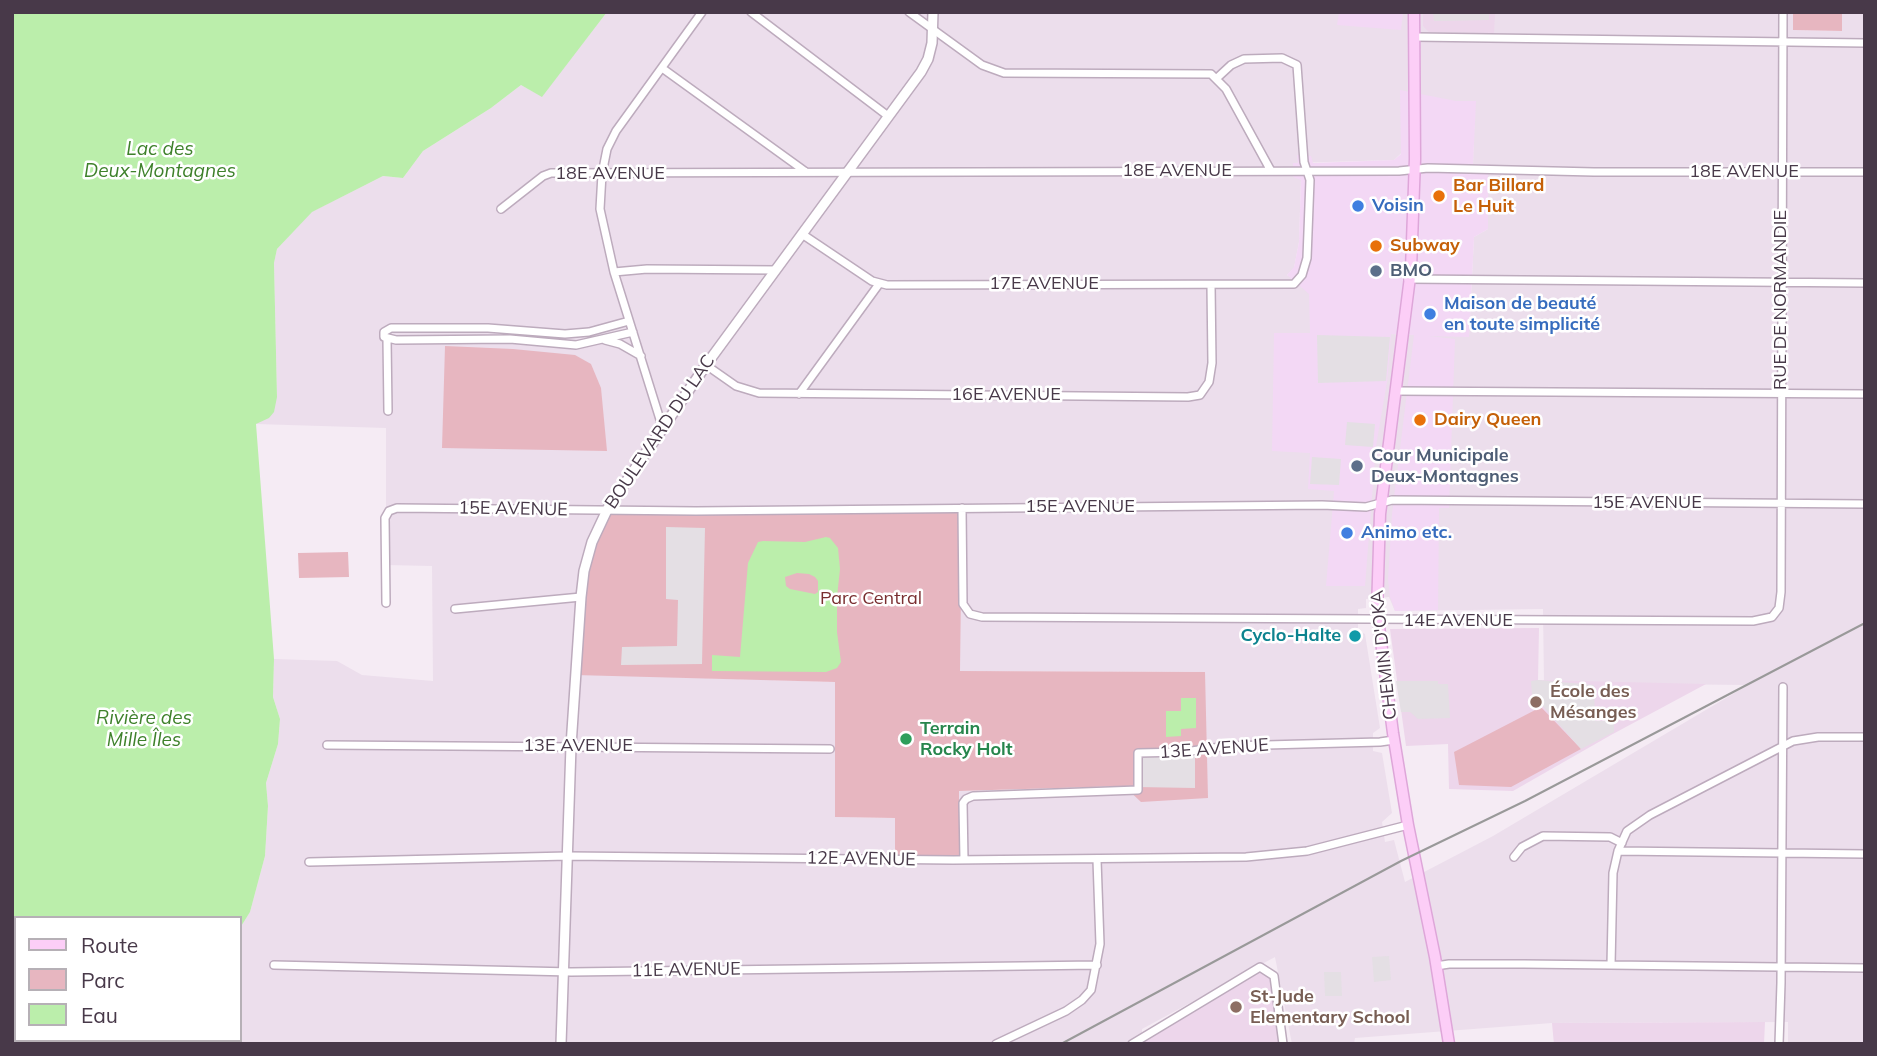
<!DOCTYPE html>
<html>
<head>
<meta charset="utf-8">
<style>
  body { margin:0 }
  #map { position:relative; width:1877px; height:1056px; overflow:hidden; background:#f5ebf4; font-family:Mulish,sans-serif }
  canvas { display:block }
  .frame { position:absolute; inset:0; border:14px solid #483949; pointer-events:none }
  .legend { position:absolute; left:14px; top:916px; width:228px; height:126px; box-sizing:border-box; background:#fff; border:2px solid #b6b0b6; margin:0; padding:9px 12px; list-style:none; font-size:21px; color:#483949 }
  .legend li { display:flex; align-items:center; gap:14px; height:35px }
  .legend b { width:35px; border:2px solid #b6b0b6 }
</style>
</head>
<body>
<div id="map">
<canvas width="1877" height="1056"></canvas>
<div class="frame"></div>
<ul class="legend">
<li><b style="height:9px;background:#fccef7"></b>Route</li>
<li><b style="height:19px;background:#e7b6c0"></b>Parc</li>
<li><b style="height:19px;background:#bbeeab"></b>Eau</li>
</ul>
</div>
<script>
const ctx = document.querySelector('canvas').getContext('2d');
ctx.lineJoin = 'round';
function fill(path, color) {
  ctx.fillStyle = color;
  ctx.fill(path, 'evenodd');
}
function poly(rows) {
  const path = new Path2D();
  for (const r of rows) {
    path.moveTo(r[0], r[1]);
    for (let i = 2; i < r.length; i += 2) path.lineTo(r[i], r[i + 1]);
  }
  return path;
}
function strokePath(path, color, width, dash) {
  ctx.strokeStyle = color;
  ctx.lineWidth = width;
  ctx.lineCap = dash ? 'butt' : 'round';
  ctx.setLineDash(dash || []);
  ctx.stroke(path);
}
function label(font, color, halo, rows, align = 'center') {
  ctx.font = font + ' Mulish,sans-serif';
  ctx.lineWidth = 5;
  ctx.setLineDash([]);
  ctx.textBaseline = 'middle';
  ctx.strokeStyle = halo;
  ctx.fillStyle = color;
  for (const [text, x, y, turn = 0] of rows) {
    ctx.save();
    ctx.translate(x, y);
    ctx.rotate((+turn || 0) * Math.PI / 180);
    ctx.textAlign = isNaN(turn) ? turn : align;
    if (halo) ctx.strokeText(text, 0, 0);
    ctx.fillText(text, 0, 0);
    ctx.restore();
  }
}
const residential = poly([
  [607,12,1793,12,1793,30,1841,31,1842,12,1865,12,1865,1044,1788,1044,1788,1022,1552,1023,1355,1038,1354,1044,1292,1044,1275,957,1142,1029,1142,1044,151,1044,152,1040,240,1040,240,928,250,912,265,856,268,806,266,783,278,744,280,719,273,697,274,659,337,661,362,675,433,681,432,566,386,565,386,428,256,424,277,397,274,263,277,249,311,212,383,176,403,178,423,151,491,108,521,85,542,96],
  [1456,101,1475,101,1473,164,1488,165,1488,229,1474,237,1469,336,1389,334,1287,275,1294,268,1299,242,1301,180,1293,163,1394,160],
  [1389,597,1395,611,1543,609,1544,683,1748,685,1493,836,1405,882,1394,840,1385,842,1382,822,1392,813,1382,753,1373,751,1373,733,1380,728,1365,634,1358,630,1358,609,1366,608,1366,599],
  [960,671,1205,672,1124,786,958,791,895,854,895,818,835,817,835,682,575,674]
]);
const commercial = poly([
  [1339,12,1403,12,1401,30,1337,25],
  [1400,90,1456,101,1476,101,1473,164,1488,164,1488,229,1474,237,1469,337,1428,336,1455,339,1449,508,1439,508,1438,610,1395,611,1390,597,1388,579,1392,514,1414,335,1391,334,1387,382,1376,446,1365,586,1326,586,1334,491,1308,489,1310,453,1272,451,1274,333,1310,333,1309,294,1287,275,1294,267,1299,242,1301,180,1293,177,1293,163,1298,163,1297,155,1311,156,1313,163,1394,160,1401,154]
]);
const education = poly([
  [1423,12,1495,12,1494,33,1429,32,1423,26],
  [1539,628,1538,680,1706,684,1611,735,1513,791,1449,789,1448,744,1406,746,1390,629],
  [1260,967,1274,976,1283,1044,1142,1044,1142,1037],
  [1765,1022,1764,1044,1554,1044,1552,1023]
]);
const green = poly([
  [1793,12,1842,12,1842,31,1793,30],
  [445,346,513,349,575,355,591,364,601,388,607,451,442,448],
  [962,508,960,671,1205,672,1208,798,1141,802,1124,786,959,791,959,855,895,855,895,818,835,817,835,682,575,675,584,571,603,511],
  [348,552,349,577,299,578,298,553],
  [1541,707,1581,749,1511,787,1459,785,1454,752]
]);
const parking = poly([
  [1433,12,1489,12,1489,20,1434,21],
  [1317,335,1390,337,1386,381,1318,383],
  [1347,422,1375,424,1373,447,1345,445],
  [1312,457,1341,459,1339,485,1310,484],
  [666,527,705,528,702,664,621,665,622,647,677,646,678,600,666,599],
  [1538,680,1594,685,1595,721,1614,721,1614,732,1581,749,1532,694,1531,681],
  [1396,681,1438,681,1438,684,1448,684,1450,718,1418,719,1410,712,1401,712],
  [1195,749,1195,788,1137,787,1136,750],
  [1389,956,1391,980,1374,982,1372,957],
  [1324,972,1341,972,1342,996,1325,996]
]);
const water = poly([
  [12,12,607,12,542,97,521,85,491,108,423,151,403,178,383,176,312,212,277,249,274,263,277,397,274,412,269,418,256,424,274,659,273,697,280,719,278,744,266,783,268,806,265,856,250,912,240,928,240,918,16,918,16,1040,152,1040,151,1044,12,1044],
  [826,537,830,538,838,548,840,569,837,597,837,632,841,662,837,668,826,672,712,671,712,655,740,657,748,563,758,542,763,541,805,542],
  [797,573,809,574,815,577,818,581,818,592,815,594,790,589,786,586,785,577],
  [1181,698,1196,698,1196,728,1181,729,1181,736,1166,737,1166,711,1181,711]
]);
const minor = poly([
  [751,12,888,116],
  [909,12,982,65,1004,73,1211,74,1226,89,1271,171],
  [1415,37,1865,43],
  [662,68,806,172],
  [501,209,543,176,551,173,1399,171,1428,168,1594,172,1865,172],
  [802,234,872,281,887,285,1294,284,1302,275,1307,258,1310,180,1304,162,1297,65,1282,58,1244,59,1231,65,1217,78],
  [614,272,647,269,775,270],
  [1408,279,1865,283],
  [629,321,589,332,565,334,488,328,391,328,384,332,384,337,396,340,510,339,576,345,633,332],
  [387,339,388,411],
  [605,340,620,344,641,356],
  [706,365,736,386,759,393,1188,397,1200,395,1209,382,1212,363,1211,285],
  [1396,391,1865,394],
  [799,394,879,284],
  [663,429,614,272,600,209,602,174,607,149,616,131,702,12],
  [962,508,963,604,970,614,982,617,1753,621,1772,617,1779,608,1781,592,1783,12],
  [386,603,385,518,389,511,397,508,696,511,1322,505,1366,507,1392,500,1865,504],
  [455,609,581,597],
  [327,745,830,749],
  [1618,851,1865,854],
  [1514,857,1522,847,1543,836,1610,837,1622,843],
  [964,860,963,803,966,799,973,796,1138,790,1138,753,1184,752,1228,746,1380,742,1394,740],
  [309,862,568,856,953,860,1246,857,1307,851,1408,825],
  [274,965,571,972,1097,965],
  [1611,965,1613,873,1618,851,1627,831,1650,815,1793,741,1818,737,1865,737],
  [1436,966,1449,964,1524,964,1865,968],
  [996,1044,1066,1011,1082,1000,1091,990,1100,944,1097,860],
  [1132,1044,1260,967,1274,976,1283,1044],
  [1779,1044,1781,983,1783,687]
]);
const tertiary = poly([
  [561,1044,571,746,581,597,584,571,592,542,608,508,706,365,921,72,928,59,932,43,933,12]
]);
const secondary = poly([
  [1414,12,1415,159,1411,269,1380,514,1377,611,1393,733,1408,825,1435,957,1449,1044]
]);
const tram = poly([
  [1061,1044,1401,861,1525,801,1865,623]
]);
const markers = [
  [1439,196,7,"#e8710a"],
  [1358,206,7,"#3f7fe0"],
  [1376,246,7,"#e8710a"],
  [1376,271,7,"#5c6f8a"],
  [1430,314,7,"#3f7fe0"],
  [1420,420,7,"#e8710a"],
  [1357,466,7,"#5c6f8a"],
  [1347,533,7,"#3f7fe0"],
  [1355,636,7,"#0f9aa8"],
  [1536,702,7,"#8d6e63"],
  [906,739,7,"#2e9e5b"],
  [1236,1007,7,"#8d6e63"]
];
const streetNames = [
  ["18E AVENUE",1177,171],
  ["18E AVENUE",1744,172],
  ["18E AVENUE",610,174],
  ["17E AVENUE",1044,284],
  ["RUE DE NORMANDIE",1781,300,-90],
  ["16E AVENUE",1006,395],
  ["BOULEVARD DU LAC",660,432,-56],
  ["15E AVENUE",1647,503],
  ["15E AVENUE",1080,507],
  ["15E AVENUE",513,509,1],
  ["14E AVENUE",1458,621],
  ["CHEMIN D'OKA",1384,655,-96],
  ["13E AVENUE",578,746],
  ["13E AVENUE",1214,749,-4],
  ["12E AVENUE",861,859,1],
  ["11E AVENUE",686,970,-1]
];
const foodNames = [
  ["Bar Billard",1453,186],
  ["Le Huit",1453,207],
  ["Subway",1390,246],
  ["Dairy Queen",1434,420]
];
const shopNames = [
  ["Voisin",1372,206],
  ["Maison de beauté",1444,304],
  ["en toute simplicité",1444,325],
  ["Animo etc.",1361,533]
];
const serviceNames = [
  ["BMO",1390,271],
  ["Cour Municipale",1371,456],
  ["Deux-Montagnes",1371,477]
];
const parkNames = [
  ["Parc Central",871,599]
];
const cultureNames = [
  ["Cyclo-Halte",1341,636]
];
const educationNames = [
  ["École des",1550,692],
  ["Mésanges",1550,713],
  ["St-Jude",1250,997],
  ["Elementary School",1250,1018]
];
const leisureNames = [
  ["Terrain",920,729],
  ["Rocky Holt",920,750]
];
const waterNames = [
  ["Lac des",160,149],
  ["Deux-Montagnes",160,171],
  ["Rivière des",144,718],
  ["Mille Îles",144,740]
];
fill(residential, '#ecdeec');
fill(commercial, '#f3d8f5');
fill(education, '#edd6eb');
fill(green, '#e7b6c0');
fill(parking, '#e4dfe4');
fill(water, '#bbeeab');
strokePath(minor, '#bdabbd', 10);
strokePath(tertiary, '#bdabbd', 12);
strokePath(secondary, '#dea6d9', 13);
strokePath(minor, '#fff', 7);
strokePath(tertiary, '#fff', 9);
strokePath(secondary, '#fccef7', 10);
strokePath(tram, '#999', 2);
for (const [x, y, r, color] of markers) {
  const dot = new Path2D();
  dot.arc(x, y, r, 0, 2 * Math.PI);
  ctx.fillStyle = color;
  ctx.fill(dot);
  strokePath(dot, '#fff', 2.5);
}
label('18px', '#483949', '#fff', streetNames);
label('bold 18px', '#c56008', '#fff', foodNames, 'left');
label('bold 18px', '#366cbe', '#fff', shopNames, 'left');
label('bold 18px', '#4e5e75', '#fff', serviceNames, 'left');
label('18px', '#792e30', '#fff', parkNames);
label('bold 18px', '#0d838f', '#fff', cultureNames, 'right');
label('bold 18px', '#785e54', '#fff', educationNames, 'left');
label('bold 18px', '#27864d', '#fff', leisureNames, 'left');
label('italic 19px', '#3e812b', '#fff', waterNames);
</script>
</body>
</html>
